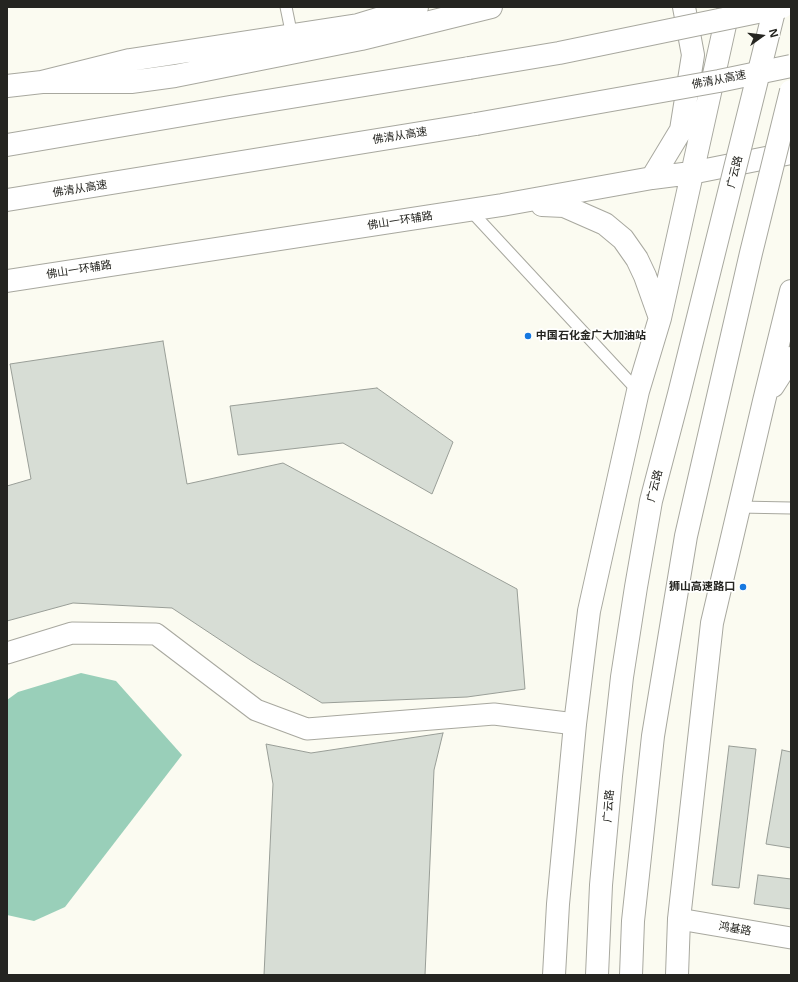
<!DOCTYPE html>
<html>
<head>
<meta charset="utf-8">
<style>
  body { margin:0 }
  #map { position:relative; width:798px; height:982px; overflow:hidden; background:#fbfbf1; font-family:"Noto Sans",sans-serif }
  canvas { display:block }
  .frame { position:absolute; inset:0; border:8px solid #252521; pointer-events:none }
  .north { position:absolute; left:742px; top:16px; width:40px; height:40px; -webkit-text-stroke:3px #fffffe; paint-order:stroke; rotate:76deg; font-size:11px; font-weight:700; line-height:16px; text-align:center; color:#252521 }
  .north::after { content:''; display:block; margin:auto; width:14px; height:18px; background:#252521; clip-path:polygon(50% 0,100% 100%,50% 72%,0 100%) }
</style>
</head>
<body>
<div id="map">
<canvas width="798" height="982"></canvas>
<div class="frame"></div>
<div class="north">N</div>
</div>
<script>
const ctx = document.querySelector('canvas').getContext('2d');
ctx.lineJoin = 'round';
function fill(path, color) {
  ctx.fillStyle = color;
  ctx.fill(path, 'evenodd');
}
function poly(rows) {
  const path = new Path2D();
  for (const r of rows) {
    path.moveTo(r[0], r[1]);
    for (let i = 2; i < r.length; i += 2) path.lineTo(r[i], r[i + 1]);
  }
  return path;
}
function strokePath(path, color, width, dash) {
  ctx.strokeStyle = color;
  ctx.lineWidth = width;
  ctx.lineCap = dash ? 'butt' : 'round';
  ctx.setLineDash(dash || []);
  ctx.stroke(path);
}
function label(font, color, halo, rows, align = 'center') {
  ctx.font = font + ' "Noto Sans","Noto Sans SC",sans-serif';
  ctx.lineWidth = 3.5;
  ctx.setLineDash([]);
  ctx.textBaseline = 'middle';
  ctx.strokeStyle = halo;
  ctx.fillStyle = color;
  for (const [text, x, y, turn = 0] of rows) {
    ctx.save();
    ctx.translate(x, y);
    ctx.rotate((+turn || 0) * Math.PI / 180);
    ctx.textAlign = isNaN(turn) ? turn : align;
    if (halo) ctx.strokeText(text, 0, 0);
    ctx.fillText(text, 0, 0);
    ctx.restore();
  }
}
const water = poly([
  [81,673,116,681,182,755,65,907,34,921,7,915,7,700,18,692]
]);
const building = poly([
  [163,341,187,484,283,463,517,589,525,689,467,697,322,703,252,661,172,608,73,603,7,621,7,486,31,479,10,364,163,341],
  [377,388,453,442,432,494,343,443,238,455,230,406,377,388],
  [443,733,434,770,425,975,264,975,273,784,266,744,311,753,443,733],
  [729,746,756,749,739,888,712,885,729,746],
  [782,750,791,752,791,848,766,844,782,750],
  [758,875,791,879,791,909,754,904,758,875]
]);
const lane = poly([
  [286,7,292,36],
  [470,210,638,391],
  [739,507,791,508]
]);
const street = poly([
  [7,653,72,633,156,634,256,710,307,729,494,714,575,724],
  [679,919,791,938]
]);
const secondary = poly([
  [42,82,131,82,175,76,361,39,491,7],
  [7,86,42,82,130,60,358,25,417,7],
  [652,178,681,130,693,55,684,7],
  [542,205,564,206,605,224,623,239,637,259,645,276,660,318],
  [7,281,502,205,652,178,691,173,791,153],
  [773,386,791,358],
  [554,975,558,904,575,724,589,611,638,391,660,318,729,7],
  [677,975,679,919,712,623,764,401,791,291]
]);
const highway = poly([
  [7,145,230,107,469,68],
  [7,200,476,124]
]);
const primaryBridge = poly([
  [597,975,601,885,611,776,622,677,636,587,651,501,679,394,775,7],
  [631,975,633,921,653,736,686,536,751,253,791,91]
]);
const highwayBridge = poly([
  [469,68,559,53,782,7],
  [476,124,719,81,791,66]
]);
const markers = [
  [528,336,4,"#1678e0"],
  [743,587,4,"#1678e0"]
];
const streetNames = [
  ["佛清从高速",719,80,-11],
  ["佛清从高速",400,136,-9],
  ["广云路",735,172,-76],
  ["佛清从高速",80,189,-9],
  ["佛山一环辅路",400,221,-9],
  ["佛山一环辅路",79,270,-9],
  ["广云路",655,486,-76],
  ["广云路",609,806,-85],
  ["鸿基路",735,929,10]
];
const poiNames = [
  ["中国石化金广大加油站",536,336],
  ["狮山高速路口",735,587,"right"]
];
fill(water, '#99cfb9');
fill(building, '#d7ddd5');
strokePath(building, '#999e97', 1);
strokePath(lane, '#a8a89f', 13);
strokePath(street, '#a8a89f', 23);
strokePath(secondary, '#a8a89f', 24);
strokePath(highway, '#a8a89f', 24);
strokePath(lane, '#fff', 11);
strokePath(street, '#fff', 21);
strokePath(secondary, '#fff', 22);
strokePath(highway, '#fff', 22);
strokePath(primaryBridge, '#a8a89f', 24, []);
strokePath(highwayBridge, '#a8a89f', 24, []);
strokePath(primaryBridge, '#fff', 22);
strokePath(highwayBridge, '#fff', 22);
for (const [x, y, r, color] of markers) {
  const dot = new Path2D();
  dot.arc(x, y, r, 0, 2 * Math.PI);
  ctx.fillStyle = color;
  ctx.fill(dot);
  strokePath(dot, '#fffffe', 1.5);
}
label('11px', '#252521', '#fffffe', streetNames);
label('bold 11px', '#252521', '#fffffe', poiNames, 'left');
</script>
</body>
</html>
